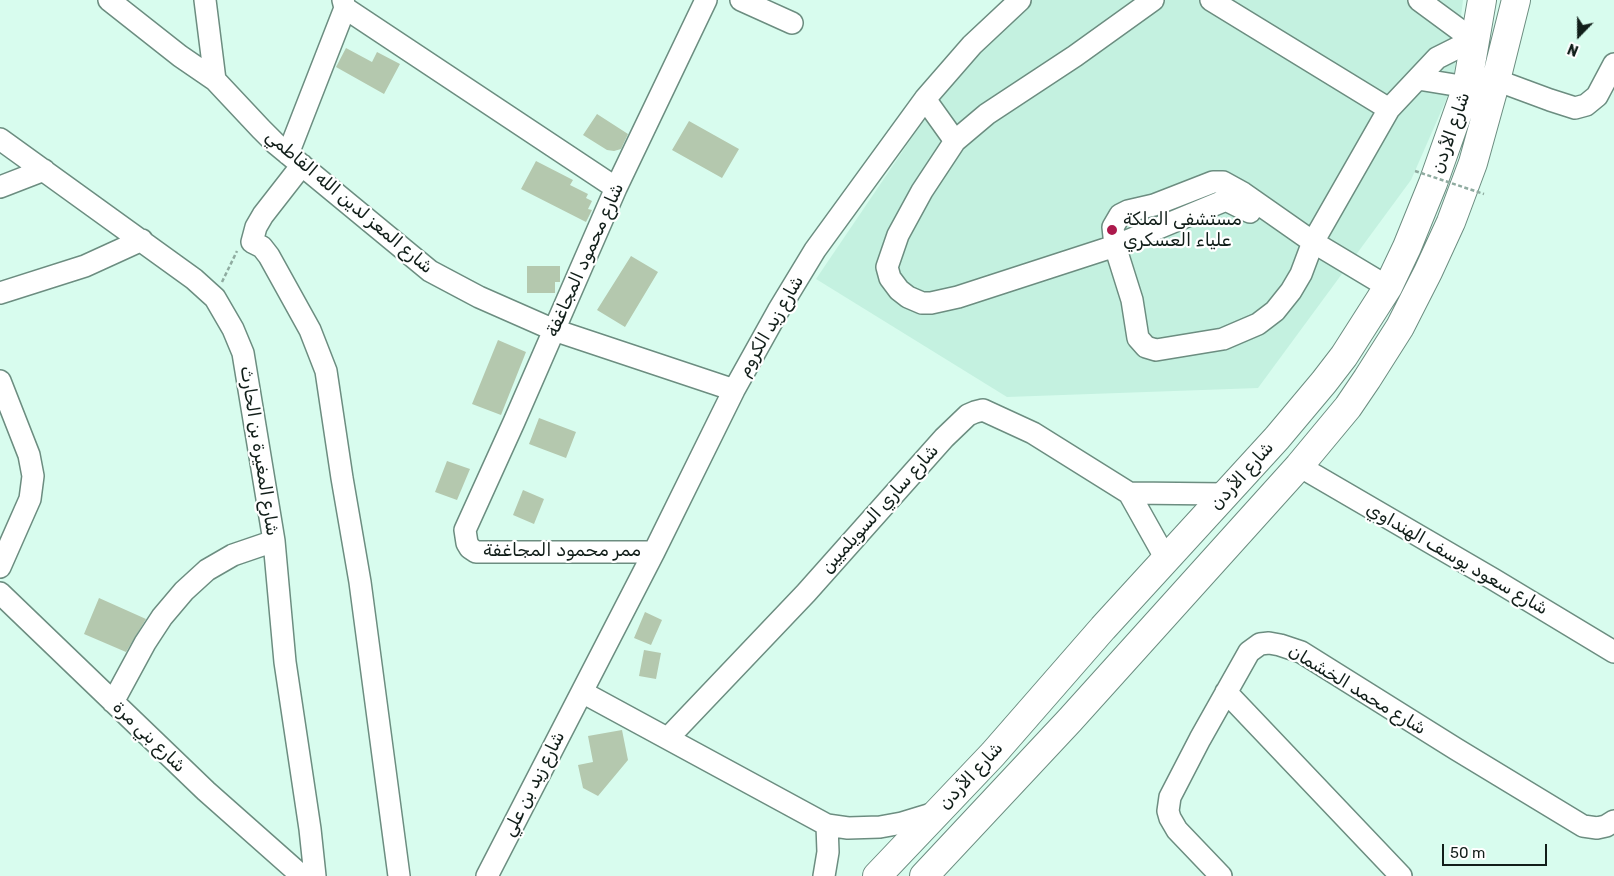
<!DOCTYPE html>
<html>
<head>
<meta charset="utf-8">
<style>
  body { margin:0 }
  #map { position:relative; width:1614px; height:876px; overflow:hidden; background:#d8fcee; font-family:Rubik,sans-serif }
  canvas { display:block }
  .north { position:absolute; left:1554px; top:10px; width:50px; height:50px; -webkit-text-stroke:4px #fff; paint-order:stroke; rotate:202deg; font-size:14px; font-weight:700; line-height:20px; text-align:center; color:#111e19 }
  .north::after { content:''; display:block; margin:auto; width:18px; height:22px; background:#111e19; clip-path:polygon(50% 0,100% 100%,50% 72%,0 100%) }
  .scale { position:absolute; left:1442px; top:844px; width:105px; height:22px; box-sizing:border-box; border:2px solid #111e19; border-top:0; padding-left:6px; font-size:15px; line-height:18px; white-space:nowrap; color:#111e19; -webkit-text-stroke:4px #fff; paint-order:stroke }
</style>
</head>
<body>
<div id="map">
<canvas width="1614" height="876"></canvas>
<div class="north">N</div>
<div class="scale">50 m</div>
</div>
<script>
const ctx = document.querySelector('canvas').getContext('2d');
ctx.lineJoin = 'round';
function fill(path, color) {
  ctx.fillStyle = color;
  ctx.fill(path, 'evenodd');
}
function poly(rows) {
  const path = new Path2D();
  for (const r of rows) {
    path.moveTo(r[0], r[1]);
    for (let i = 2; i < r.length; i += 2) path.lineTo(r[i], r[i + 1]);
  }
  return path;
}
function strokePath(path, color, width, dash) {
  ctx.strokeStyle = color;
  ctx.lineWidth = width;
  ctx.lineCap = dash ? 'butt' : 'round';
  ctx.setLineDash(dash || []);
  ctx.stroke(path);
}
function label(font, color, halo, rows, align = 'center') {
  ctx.font = font + ' Rubik,"Noto Sans Arabic",sans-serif';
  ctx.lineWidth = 4.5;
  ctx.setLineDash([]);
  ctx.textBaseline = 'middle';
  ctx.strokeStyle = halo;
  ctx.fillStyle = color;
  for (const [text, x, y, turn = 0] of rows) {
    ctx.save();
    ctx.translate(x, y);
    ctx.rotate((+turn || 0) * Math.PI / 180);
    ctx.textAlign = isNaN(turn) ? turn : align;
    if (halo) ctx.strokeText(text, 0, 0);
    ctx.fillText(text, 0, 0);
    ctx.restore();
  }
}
const built = poly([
  [1028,0,1463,0,1453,84,1411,180,1258,388,1007,397,816,279,980,37]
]);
const building = poly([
  [346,48,372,62,377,52,400,64,384,94,336,67],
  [597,114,628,134,621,149,614,151,607,150,583,135],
  [689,121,739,149,722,178,672,150],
  [536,161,573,180,570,185,588,194,586,198,592,201,588,209,592,210,586,222,521,189],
  [631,256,658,272,625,327,597,310],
  [527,266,560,266,560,282,555,282,555,293,527,293],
  [498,340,526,352,501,415,472,404],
  [539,418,576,432,566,458,529,444],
  [447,461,470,469,457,500,435,492],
  [523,490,544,499,534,524,513,515],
  [99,598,146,619,126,652,84,634],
  [645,612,662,620,651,645,634,638],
  [644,650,661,653,656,679,639,676],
  [622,730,628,760,598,796,583,788,578,765,593,762,588,736]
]);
const path = poly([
  [222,282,237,251]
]);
const minor = poly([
  [109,0,180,56,215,80,261,129,276,144,430,271,479,297,554,330,734,390],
  [205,0,215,80],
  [741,0,792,23],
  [1153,0,1075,56,987,114,955,141,922,191,898,235,887,267,890,278,899,290,908,297,922,303,931,303,958,297,1115,246,1226,200,1250,212],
  [1211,0,1389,109],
  [1419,0,1476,42],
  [345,8,616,188],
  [1418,79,1467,87],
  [1496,80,1550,100,1575,108,1586,105,1597,96,1614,64],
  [925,99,955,141],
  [0,139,194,279,215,298,233,329,243,353,274,541,285,662,310,829,315,876],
  [288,154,345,8,343,0],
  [302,165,263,215,256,227,252,242,262,247,269,256,310,330,326,371,342,478,360,582,399,876],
  [0,187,44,170],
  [1388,287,1313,242,1243,193,1223,182,1213,182,1154,205,1128,211,1120,215,1113,227,1115,246,1132,300,1138,338,1146,347,1156,350,1223,339,1258,324,1275,311,1291,291,1301,274,1313,242,1389,109,1437,58,1457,48,1465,47,1475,49],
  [0,293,85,266,142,240],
  [0,381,29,455,33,476,30,499,0,567],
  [1299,466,1493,579,1614,652],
  [1129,493,1226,494],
  [654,552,476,552,470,548,467,543,465,530,514,422,616,188,706,0],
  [0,593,206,791,302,876],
  [582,692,827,825,848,828,880,827,902,823,938,812],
  [1226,692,1401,876],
  [113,702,145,643,162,617,184,591,207,570,233,555,274,541],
  [668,738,806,593,944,438,968,415,975,412,983,410,1033,433,1129,493,1166,559],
  [487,876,654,552,734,390,778,311,815,250,925,99,972,45,1020,0],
  [824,876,828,852,827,825],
  [1221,876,1177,830,1170,818,1168,811,1170,797,1200,739,1249,652,1260,644,1269,643,1280,645,1301,652,1456,749,1583,826,1597,828,1606,826,1614,821]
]);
const highway = poly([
  [877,876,993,754,1103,628,1277,438,1324,382,1344,356,1388,287,1407,247,1433,183,1467,87,1482,0],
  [924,876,1070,720,1299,466,1348,407,1367,379,1400,327,1428,272,1451,222,1473,163,1496,80,1516,0]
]);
const pathBridge = poly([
  [1415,171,1484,194]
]);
const markers = [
  [1112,230,6,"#ac194c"]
];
const streetNames = [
  ["شارع الأردن",1451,133,-71],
  ["شارع المعز لدين الله الفاطمي",349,202,40],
  ["شارع محمود المجاغفة",585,260,-66],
  ["شارع زيد الكروم",771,326,-60],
  ["شارع المغيرة بن الحارث",259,451,81],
  ["شارع الأردن",1242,476,-48],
  ["شارع ساري السويلميين",880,509,-48],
  ["ممر محمود المجاغفة",562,551],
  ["شارع سعود يوسف الهنداوي",1457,559,30],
  ["شارع محمد الخشمان",1357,690,31],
  ["شارع بني مرة",149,737,44],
  ["شارع الأردن",971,776,-47],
  ["شارع زيد بن علي",534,784,-63]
];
const poiNames = [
  ["مستشفى الملكة",1123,220],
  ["علياء العسكري",1123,241]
];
fill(built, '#c4f1e0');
fill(building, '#b4c8ae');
strokePath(minor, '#6c8d80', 24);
strokePath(highway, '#6c8d80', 30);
strokePath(path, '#8faba0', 2.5, [4, 2.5]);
strokePath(minor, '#fff', 21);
strokePath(highway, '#fff', 28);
strokePath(pathBridge, '#8faba0', 2.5, [4, 2.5]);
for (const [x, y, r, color] of markers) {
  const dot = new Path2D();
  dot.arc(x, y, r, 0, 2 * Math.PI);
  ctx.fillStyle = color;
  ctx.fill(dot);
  strokePath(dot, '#fff', 2);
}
label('18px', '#111e19', '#fff', streetNames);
label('18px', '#111e19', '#fff', poiNames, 'left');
</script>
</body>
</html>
